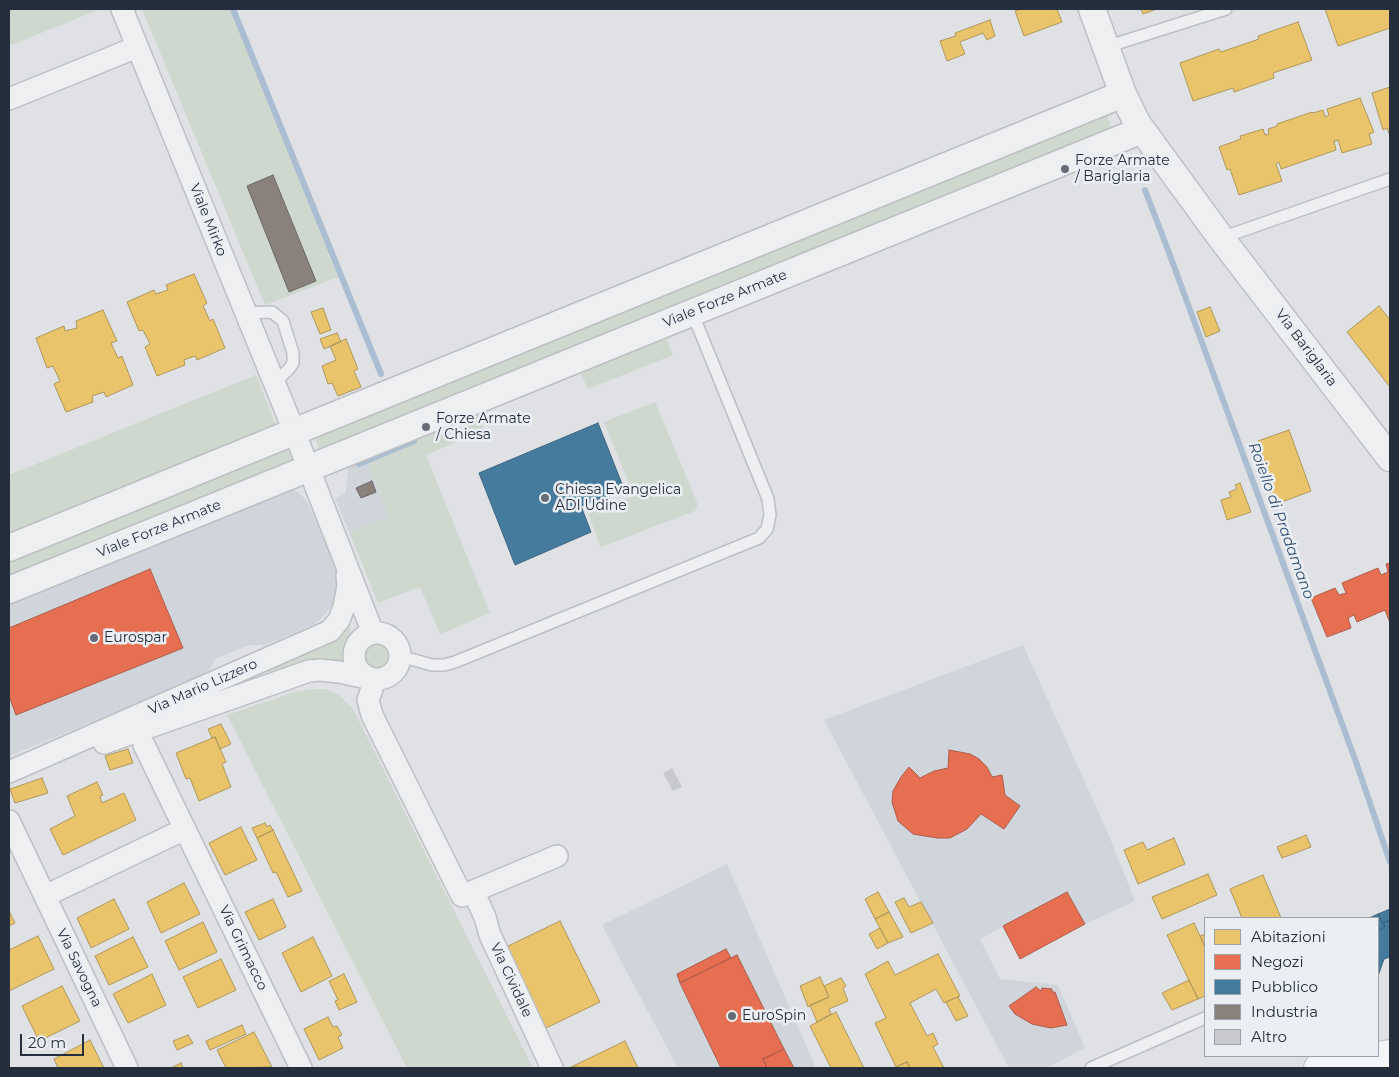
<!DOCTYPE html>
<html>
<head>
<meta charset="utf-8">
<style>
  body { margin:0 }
  #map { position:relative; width:1399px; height:1077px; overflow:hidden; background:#dfe1e4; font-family:Montserrat,sans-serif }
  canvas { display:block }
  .frame { position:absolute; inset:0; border:10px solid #252e3d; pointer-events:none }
  .legend { position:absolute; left:1204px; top:917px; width:175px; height:140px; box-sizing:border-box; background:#ebeff4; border:1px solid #9ca2ab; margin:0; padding:6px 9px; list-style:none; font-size:15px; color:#252e3d }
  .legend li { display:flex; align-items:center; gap:10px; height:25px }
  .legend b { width:25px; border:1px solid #9ca2ab }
  .scale { position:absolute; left:20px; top:1034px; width:64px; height:22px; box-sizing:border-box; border:2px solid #252e3d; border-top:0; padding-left:6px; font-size:15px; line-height:18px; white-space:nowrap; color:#252e3d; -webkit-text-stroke:4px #ebeff4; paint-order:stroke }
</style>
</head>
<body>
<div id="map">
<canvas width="1399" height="1077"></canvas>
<div class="frame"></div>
<ul class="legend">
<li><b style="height:14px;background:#e9c46a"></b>Abitazioni</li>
<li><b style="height:14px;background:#e76f51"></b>Negozi</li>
<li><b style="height:14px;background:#457b9d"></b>Pubblico</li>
<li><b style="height:14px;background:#8a817c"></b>Industria</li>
<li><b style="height:14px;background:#c7c9cc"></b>Altro</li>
</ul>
<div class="scale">20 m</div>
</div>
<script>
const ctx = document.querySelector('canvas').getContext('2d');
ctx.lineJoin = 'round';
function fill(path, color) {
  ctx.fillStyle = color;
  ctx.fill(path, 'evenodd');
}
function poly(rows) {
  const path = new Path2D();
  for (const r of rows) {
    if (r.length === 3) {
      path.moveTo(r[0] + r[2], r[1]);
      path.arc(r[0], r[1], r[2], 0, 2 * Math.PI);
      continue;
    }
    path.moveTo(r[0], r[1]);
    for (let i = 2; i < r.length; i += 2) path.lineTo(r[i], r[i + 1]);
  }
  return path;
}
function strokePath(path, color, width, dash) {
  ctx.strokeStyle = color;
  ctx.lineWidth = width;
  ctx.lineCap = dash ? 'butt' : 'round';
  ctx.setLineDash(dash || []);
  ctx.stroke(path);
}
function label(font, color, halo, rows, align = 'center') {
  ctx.font = font + ' Montserrat,sans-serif';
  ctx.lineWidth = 5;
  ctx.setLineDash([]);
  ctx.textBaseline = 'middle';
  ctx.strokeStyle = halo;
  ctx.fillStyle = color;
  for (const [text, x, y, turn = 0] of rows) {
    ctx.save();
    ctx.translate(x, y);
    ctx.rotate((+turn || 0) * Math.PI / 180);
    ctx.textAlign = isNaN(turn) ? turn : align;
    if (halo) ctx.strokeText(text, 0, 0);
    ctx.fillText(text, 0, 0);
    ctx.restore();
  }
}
const built = poly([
  [365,458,389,517,349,532,335,498,345,494,349,464],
  [289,490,296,491,306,500,336,564,337,590,334,603,321,619,313,625,265,645,249,645,215,659,207,675,9,756,9,603],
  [1023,645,1107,831,1135,901,1085,924,1067,892,980,939,1000,979,1058,985,1085,1048,1046,1068,1009,1068,824,720],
  [727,864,816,1068,678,1068,602,925]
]);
const green = poly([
  [9,9,98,9,98,10,9,46],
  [142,9,231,9,338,277,265,305],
  [1106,113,1113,130,320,450,313,433],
  [666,337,673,355,588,389,580,372],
  [256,375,276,425,9,533,9,475],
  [655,402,697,502,697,507,695,511,601,547,588,514,634,496,604,422],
  [477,414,484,431,465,439,463,433,470,417],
  [438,430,454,437,456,442,426,455,490,613,440,634,420,587,378,603,349,532,389,517,365,458],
  [287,447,292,460,9,576,9,560],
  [346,627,350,629,351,634,346,647,344,660,325,660,270,676,266,665],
  [377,656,17],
  [312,689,325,689,340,696,353,709,533,1068,407,1068,227,715,295,692]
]);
const homes = poly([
  [1021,9,1057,9,1062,22,1024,36,1015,11,1021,9],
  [1141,9,1157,9,1143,14,1141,9],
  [1325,9,1390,9,1390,28,1338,46,1325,9],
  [990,20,995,36,987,40,983,33,960,42,965,54,947,61,940,41,956,36,955,33,990,20],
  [1298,22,1312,60,1273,73,1274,78,1234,92,1233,88,1193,101,1180,63,1219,49,1221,52,1259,39,1258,36,1298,22],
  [1390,87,1390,136,1387,128,1383,130,1372,93,1390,87],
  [1360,98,1374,132,1369,134,1372,144,1342,153,1338,140,1334,141,1336,150,1281,169,1279,162,1276,164,1282,181,1239,195,1230,169,1227,170,1219,147,1241,139,1240,136,1263,129,1265,135,1269,134,1268,129,1277,126,1277,124,1312,112,1313,113,1323,110,1325,117,1329,115,1327,109,1360,98],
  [194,274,207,303,203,306,210,321,213,319,225,348,197,360,195,356,184,360,185,365,157,376,145,347,150,344,143,330,139,331,127,302,154,290,156,294,168,290,166,285,194,274],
  [1379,306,1390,320,1390,387,1347,332,1379,306],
  [1210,307,1220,331,1206,337,1197,312,1210,307],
  [323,308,331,330,320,334,311,312,323,308],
  [103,310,117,341,111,343,118,358,122,356,133,385,106,397,104,392,92,396,93,402,66,412,54,384,60,381,53,366,47,368,36,338,64,326,65,331,77,328,76,321,103,310],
  [337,333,341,342,324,349,320,339,337,333],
  [346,339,358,369,354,371,361,387,338,396,332,383,328,384,322,366,336,360,330,346,346,339],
  [1289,430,1311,491,1274,505,1260,468,1266,466,1258,441,1289,430],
  [1240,483,1251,512,1227,520,1221,500,1231,497,1229,492,1237,489,1235,485,1240,483],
  [221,724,231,744,220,749,215,737,212,738,208,729,221,724],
  [215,737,226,762,222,764,231,787,199,801,190,778,186,779,176,753,215,737],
  [128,749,133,763,110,770,105,756,128,749],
  [42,778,48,793,15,803,10,789,42,778],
  [97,782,103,795,100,796,102,803,124,793,136,820,63,855,50,829,75,816,67,796,97,782],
  [265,823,267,827,270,825,273,830,257,838,252,828,265,823],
  [241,827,257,860,225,875,209,843,241,827],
  [273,830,302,891,288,897,276,872,273,873,257,838,273,830],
  [1306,835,1311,847,1282,858,1277,847,1306,835],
  [1174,838,1185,864,1138,884,1124,850,1143,842,1147,850,1174,838],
  [1208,874,1217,895,1162,919,1152,897,1208,874],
  [1263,875,1281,918,1242,918,1230,889,1263,875],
  [184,883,200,914,161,933,147,902,184,883],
  [878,892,889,912,875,919,865,899,878,892],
  [904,898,909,907,921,902,933,923,911,933,895,902,904,898],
  [114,899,129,929,91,948,77,918,114,899],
  [273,899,286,927,259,940,245,912,273,899],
  [9,911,15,923,9,926,9,911],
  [889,912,903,937,888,943,875,919,889,912],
  [560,921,600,1002,546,1028,506,947,560,921],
  [203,922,217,952,179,970,165,941,203,922],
  [1194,923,1205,947,1205,996,1198,999,1167,935,1194,923],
  [880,928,888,943,877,949,869,934,880,928],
  [1205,934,1205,947,1200,936,1205,934],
  [38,936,54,969,9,991,9,950,38,936],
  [133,937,148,967,109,985,95,956,133,937],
  [313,937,332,976,301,992,282,953,313,937],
  [938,954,960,996,944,1003,936,989,910,1003,927,1036,933,1033,938,1044,933,1047,944,1068,910,1068,907,1062,896,1067,875,1023,886,1018,865,974,888,961,895,975,938,954],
  [221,959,236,990,198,1008,183,977,221,959],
  [152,974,166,1005,128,1023,113,994,152,974],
  [344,974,357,1002,339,1010,335,1001,338,1000,329,981,344,974],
  [820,977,829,997,808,1007,800,986,820,977],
  [841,978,846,986,843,988,848,1001,829,1009,831,1014,817,1022,810,1005,829,997,824,986,841,978],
  [1189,980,1198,999,1172,1010,1162,993,1189,980],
  [62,986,80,1021,39,1041,22,1006,62,986],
  [958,997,968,1016,956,1021,946,1002,958,997],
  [836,1012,864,1068,831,1068,810,1026,836,1012],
  [328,1017,333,1027,337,1026,342,1035,338,1037,343,1048,319,1060,304,1029,328,1017],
  [242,1025,246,1034,210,1050,206,1041,242,1025],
  [254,1032,272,1067,226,1068,217,1050,254,1032],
  [188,1035,193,1043,177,1050,173,1041,188,1035],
  [90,1040,104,1068,58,1068,54,1059,90,1040],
  [625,1041,638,1068,571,1067,625,1041],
  [907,1062,910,1068,895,1068,896,1067,907,1062],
  [181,1063,183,1068,171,1068,181,1063]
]);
const shops = poly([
  [1390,563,1390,623,1385,610,1357,622,1354,615,1348,618,1351,628,1327,637,1311,598,1335,588,1339,595,1346,593,1342,583,1378,568,1381,575,1388,572,1386,564,1390,563],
  [150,569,183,648,16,715,9,696,9,628,150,569],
  [949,750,970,754,979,759,987,767,992,777,1002,775,1005,795,1020,806,1004,829,981,814,967,829,950,838,937,838,913,834,898,821,892,802,893,791,901,777,909,767,920,778,934,771,948,768,949,750],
  [1067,892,1085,924,1020,959,1003,926,1067,892],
  [726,949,731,958,680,983,677,974,726,949],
  [737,955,784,1049,763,1059,767,1068,721,1068,680,983,737,955],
  [1036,987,1041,991,1042,988,1052,989,1052,992,1055,992,1067,1025,1051,1028,1032,1024,1015,1014,1009,1006,1036,987],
  [784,1049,794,1068,767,1068,763,1059,784,1049]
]);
const public = poly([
  [598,423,624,489,581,506,591,532,515,565,479,473,598,423],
  [1390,909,1390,920,1383,923,1378,914,1390,909],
  [1378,914,1385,927,1378,931,1378,918,1369,918,1378,914],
  [1390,920,1390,957,1384,959,1378,976,1378,931,1385,927,1383,923,1390,920]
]);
const industry = poly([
  [273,175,316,281,289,292,247,186,273,175],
  [372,481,376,492,361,498,356,488,372,481]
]);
const stream = poly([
  [233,9,381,374],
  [1145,190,1168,250,1356,762,1390,862],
  [359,464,414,441]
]);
const building = poly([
  [672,768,682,787,673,791,663,773]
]);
const service = poly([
  [1106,47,1226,9],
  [1221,238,1390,179],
  [246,313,272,312,283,321,293,353,293,363,289,369,274,383],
  [400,656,432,665,444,665,455,662,759,538,767,529,770,515,768,499,692,312],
  [1091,1068,1205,1018]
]);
const minor = poly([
  [122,9,294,431,373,633],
  [9,99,137,47],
  [377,656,23],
  [375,680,368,700,372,715,462,896,557,856],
  [104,743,309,671,320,670,339,672,367,678],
  [144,745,301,1068],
  [9,772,330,631,339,620,344,607,348,586,347,575],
  [9,821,127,1068],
  [473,891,485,917,490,935,552,1068],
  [45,896,185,829]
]);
const tertiary = poly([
  [1092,9,1123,94,1137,123,1221,238,1390,458],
  [9,548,1123,94],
  [9,590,1142,130]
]);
const primary = poly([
  [1318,1068,1390,1054]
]);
const markers = [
  [1065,169,5,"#666d77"],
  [426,427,5,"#666d77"],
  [545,498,5,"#666d77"],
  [94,638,5,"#666d77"],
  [732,1016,5,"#666d77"]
];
const poiNames = [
  ["Forze Armate",1075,161],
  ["/ Bariglaria",1075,177],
  ["Forze Armate",436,419],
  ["/ Chiesa",436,435],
  ["Chiesa Evangelica",555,490],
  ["ADI Udine",555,506],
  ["Eurospar",104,638],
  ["EuroSpin",742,1016]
];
const streetNames = [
  ["Viale Mirko",208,220,68],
  ["Viale Forze Armate",725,299,-22],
  ["Via Bariglaria",1306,348,53],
  ["Viale Forze Armate",159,529,-22],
  ["Via Mario Lizzero",203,687,-24],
  ["Via Grimacco",243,948,64],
  ["Via Savogna",79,968,64],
  ["Via Cividale",511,980,65]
];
const waterNames = [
  ["Roiello di Pradamano",1281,521,70]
];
fill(built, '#d0d4db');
fill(green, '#cfd8ce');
fill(homes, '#e9c46a');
strokePath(homes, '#ae975c', 1);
fill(shops, '#e76f51');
strokePath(shops, '#ad5c4b', 1);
fill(public, '#457b9d');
strokePath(public, '#3b6480', 1);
fill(industry, '#8a817c');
strokePath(industry, '#6c6869', 1);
strokePath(stream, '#aabdd1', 6);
fill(building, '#c7c9cc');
strokePath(service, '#bdbfc2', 14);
strokePath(minor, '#bdbfc2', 24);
strokePath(tertiary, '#bdbfc2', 29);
strokePath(primary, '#babec2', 30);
strokePath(service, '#edeff1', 11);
strokePath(minor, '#edeff1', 21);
strokePath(tertiary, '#edeff1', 26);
strokePath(primary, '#f3f4f5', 28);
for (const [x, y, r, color] of markers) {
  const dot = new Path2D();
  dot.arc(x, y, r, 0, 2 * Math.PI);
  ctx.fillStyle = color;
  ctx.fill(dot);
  strokePath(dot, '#ebeff4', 2);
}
label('14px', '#252e3d', '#ebeff4', poiNames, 'left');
label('14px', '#252e3d', '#ebeff4', streetNames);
label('italic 15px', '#2e4d72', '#ebeff4', waterNames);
</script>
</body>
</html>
